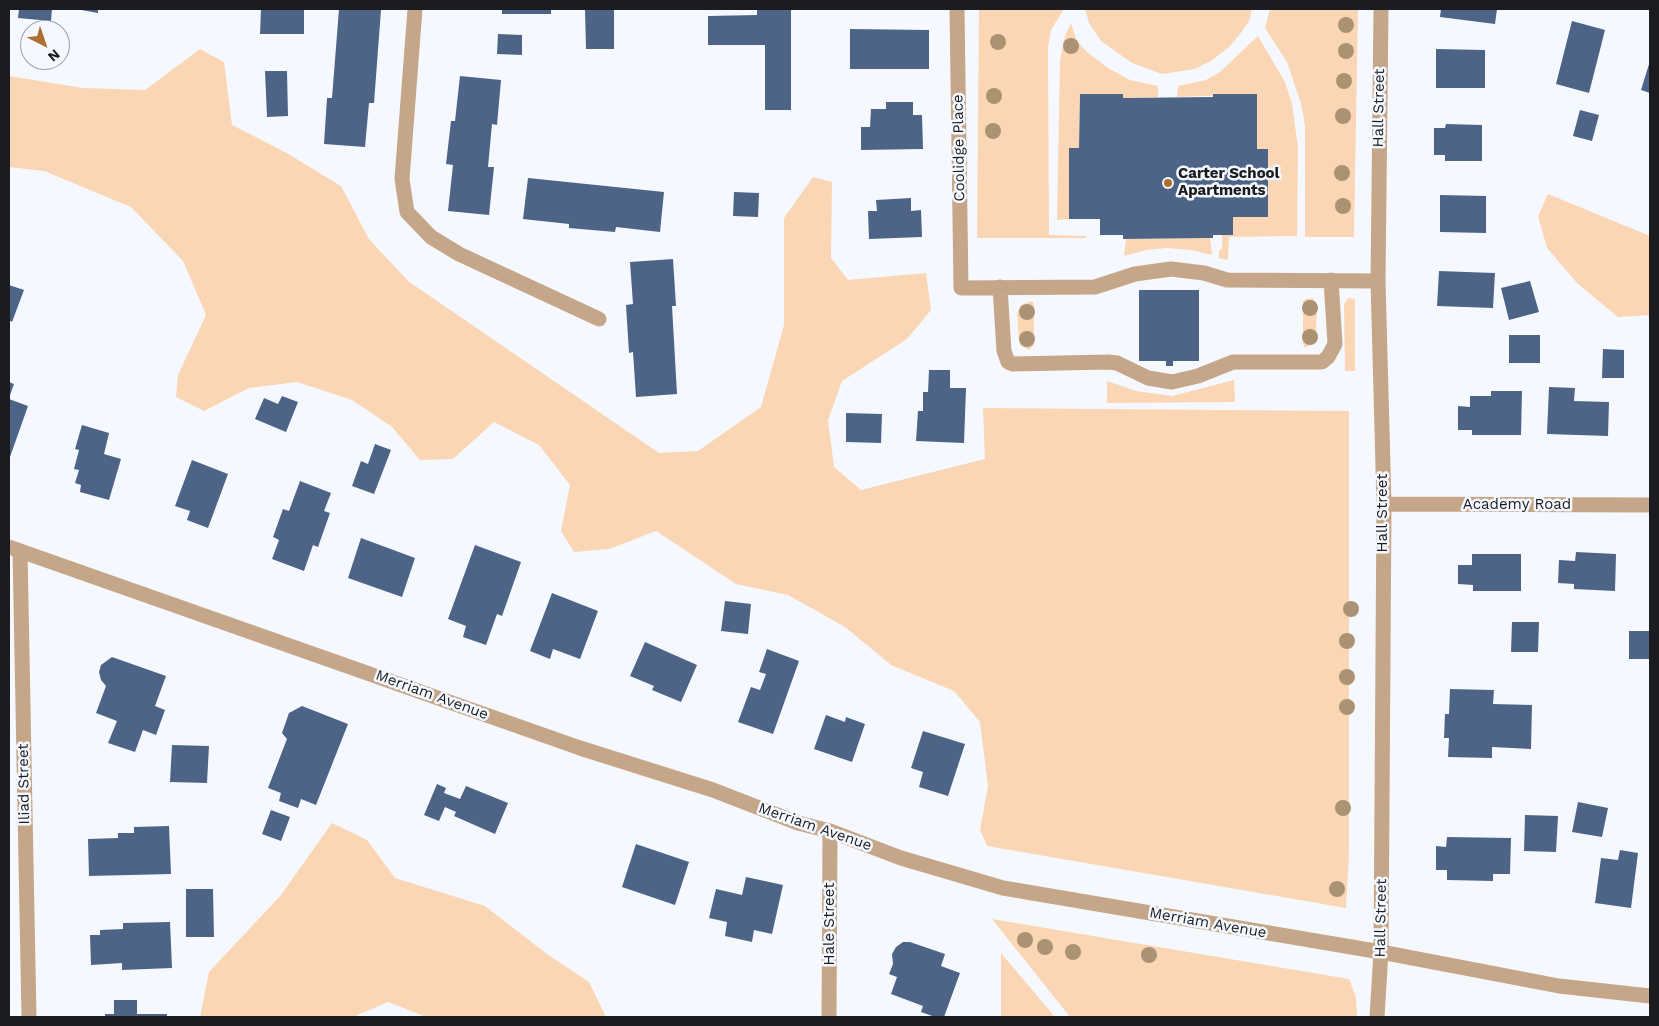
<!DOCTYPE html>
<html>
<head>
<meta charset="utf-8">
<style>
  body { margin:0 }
  #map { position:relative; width:1659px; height:1026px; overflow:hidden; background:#f5f9ff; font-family:"Work Sans",sans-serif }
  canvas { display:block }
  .frame { position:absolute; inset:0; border:10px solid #1a1c20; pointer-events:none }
  .north { position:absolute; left:20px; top:20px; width:50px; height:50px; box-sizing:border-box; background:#f5f9ff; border:1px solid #9da1a6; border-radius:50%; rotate:139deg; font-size:14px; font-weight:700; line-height:20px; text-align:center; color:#1a1c20 }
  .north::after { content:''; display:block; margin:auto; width:18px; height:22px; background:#ab7032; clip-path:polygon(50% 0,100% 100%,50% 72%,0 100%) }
</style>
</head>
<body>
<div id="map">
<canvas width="1659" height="1026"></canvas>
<div class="frame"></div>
<div class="north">N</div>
</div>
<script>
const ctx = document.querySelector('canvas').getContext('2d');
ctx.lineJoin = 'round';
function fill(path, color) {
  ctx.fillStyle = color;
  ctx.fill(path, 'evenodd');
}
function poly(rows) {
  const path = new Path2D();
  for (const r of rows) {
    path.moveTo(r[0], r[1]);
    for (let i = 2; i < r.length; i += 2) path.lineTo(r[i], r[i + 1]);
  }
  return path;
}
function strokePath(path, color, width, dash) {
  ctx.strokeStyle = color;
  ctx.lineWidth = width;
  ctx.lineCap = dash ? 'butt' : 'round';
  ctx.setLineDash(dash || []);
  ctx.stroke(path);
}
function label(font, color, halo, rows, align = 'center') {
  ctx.font = font + ' "Work Sans",sans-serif';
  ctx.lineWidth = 5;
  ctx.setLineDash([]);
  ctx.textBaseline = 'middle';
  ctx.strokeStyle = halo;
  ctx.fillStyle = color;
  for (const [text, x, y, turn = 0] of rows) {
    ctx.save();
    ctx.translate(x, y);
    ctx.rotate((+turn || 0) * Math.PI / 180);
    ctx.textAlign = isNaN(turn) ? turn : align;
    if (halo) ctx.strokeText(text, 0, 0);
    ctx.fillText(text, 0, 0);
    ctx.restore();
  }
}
const green = poly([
  [979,9,1064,9,1051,30,1048,47,1049,235,1086,236,1086,238,977,238],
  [1085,9,1252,9,1249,21,1241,33,1228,48,1211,61,1195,69,1162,74,1132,63,1101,41,1089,23],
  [1270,9,1358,9,1354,237,1305,237,1305,125,1301,104,1287,62,1265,28],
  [1071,23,1077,41,1087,52,1108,68,1130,80,1158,86,1158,97,1123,98,1122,94,1080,94,1079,148,1069,148,1069,219,1057,220,1060,60,1065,36],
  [1258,36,1285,82,1292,104,1298,147,1297,236,1229,237,1228,260,1219,258,1219,250,1222,249,1222,235,1233,235,1233,217,1267,217,1268,149,1257,149,1257,94,1177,97,1178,86,1206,80,1220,72],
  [200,49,224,62,232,125,285,152,341,186,369,239,408,281,659,453,698,451,761,407,784,325,784,218,813,177,832,182,831,258,848,280,926,273,931,310,907,339,842,381,828,420,834,467,861,490,985,459,983,408,1349,411,1349,853,1346,908,987,846,980,830,988,786,980,722,954,691,891,665,845,627,788,595,736,584,656,531,609,549,574,552,561,531,570,485,539,445,494,422,453,459,420,460,392,427,352,400,297,382,249,388,204,411,176,397,178,375,206,315,183,261,131,207,44,171,9,167,9,76,83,88,145,90],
  [1548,194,1650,236,1650,315,1618,317,1577,283,1547,248,1538,216],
  [1210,238,1212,255,1191,250,1167,248,1146,250,1124,256,1126,239],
  [1313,298,1317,306,1316,337,1314,343,1305,348,1303,344,1303,302,1306,299],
  [1348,298,1355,299,1355,371,1345,371,1344,304],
  [1032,301,1034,304,1034,345,1029,350,1021,346,1019,339,1017,313,1021,305],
  [1234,380,1235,402,1107,403,1107,381,1136,391,1172,396],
  [332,823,367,840,395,878,485,906,547,954,589,982,606,1017,426,1017,388,1002,353,1017,200,1017,209,972,281,895],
  [992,919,1349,979,1356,997,1357,1017,1070,1017],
  [1001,953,1055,1017,1001,1017]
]);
const building = poly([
  [19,9,52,9,51,21,18,18],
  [76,9,98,9,98,13],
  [261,9,304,9,304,34,260,34],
  [339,9,381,10,374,103,369,103,365,147,324,144,327,98,332,98],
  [502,9,551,9,551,14,502,14],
  [585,9,614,9,614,49,586,49],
  [757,9,791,9,791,110,765,110,765,45,708,45,708,16,757,15],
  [1441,9,1497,9,1495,24,1440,17],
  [1572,21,1605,30,1589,93,1556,84],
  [850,29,929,30,929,69,850,69],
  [498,34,522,35,522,55,497,54],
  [1436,49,1485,50,1485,88,1436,88],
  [1650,61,1650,93,1641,90],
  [265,71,287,71,288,116,267,117],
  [460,76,501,80,497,125,492,124,488,167,494,167,489,215,448,211,453,165,446,164,451,121,455,121],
  [1080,94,1123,94,1123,98,1213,97,1213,94,1257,94,1257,149,1268,149,1268,217,1233,217,1233,235,1213,235,1213,238,1210,238,1123,239,1123,235,1100,235,1100,219,1069,219,1069,148,1079,148],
  [886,102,913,102,913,115,922,115,923,149,861,150,861,127,870,127,871,109,886,109],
  [1580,110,1599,115,1592,141,1573,136],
  [1446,124,1482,125,1482,161,1445,161,1445,155,1434,155,1434,128,1445,128],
  [528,178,664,192,660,232,616,227,615,232,569,228,569,224,523,219],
  [734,192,759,193,758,217,733,216],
  [1440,195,1486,196,1486,233,1440,232],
  [911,198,911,211,921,210,922,237,869,239,868,211,877,211,876,200],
  [673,259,676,306,672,306,677,394,636,397,633,352,629,353,626,305,633,304,630,262],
  [1439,271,1495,273,1493,308,1437,306],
  [1530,281,1539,312,1509,320,1501,288],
  [9,285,24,290,12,322,9,320],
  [1139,290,1199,290,1199,361,1173,361,1173,366,1166,366,1166,361,1139,361],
  [1509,335,1540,335,1540,363,1509,363],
  [1603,349,1624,350,1624,378,1602,378],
  [929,370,950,370,950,388,966,388,964,443,916,441,918,411,923,411,923,392,928,392],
  [9,382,14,384,9,398],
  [1549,387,1575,388,1574,401,1609,402,1608,436,1547,434],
  [1491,391,1522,391,1521,435,1472,435,1472,430,1458,430,1458,406,1470,407,1470,396,1491,396],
  [282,396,298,402,286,432,255,419,264,398,278,404],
  [9,399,28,406,10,457,9,456],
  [846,413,882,414,881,443,846,442],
  [82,425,109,433,104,454,121,459,109,500,80,492,81,485,75,483,79,470,74,469,79,450,75,449],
  [375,444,391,450,374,494,352,486,361,461,368,464],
  [192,460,228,474,208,528,187,520,190,511,175,506],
  [300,481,331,493,324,511,330,513,318,547,313,545,304,571,272,559,279,540,273,537,283,509,289,511],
  [361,538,415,558,402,597,348,578],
  [475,545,521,562,502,616,497,614,486,645,463,637,466,626,448,619],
  [1576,552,1616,554,1615,591,1574,589,1574,584,1558,583,1559,560,1575,561],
  [1472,554,1521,554,1521,591,1473,591,1473,585,1458,584,1458,565,1472,565],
  [552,593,598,611,580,659,553,649,550,659,530,651],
  [725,601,751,604,748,634,721,631],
  [1512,622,1539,622,1538,652,1511,652],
  [1629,631,1650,631,1650,659,1629,659],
  [645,642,697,665,681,702,652,690,654,686,630,676],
  [767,649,799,661,773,734,738,722,751,687,760,690,766,674,759,672],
  [112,657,166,676,155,706,165,710,156,735,143,730,135,752,108,743,117,721,96,713,106,686,101,680,99,672,101,665],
  [1450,689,1494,690,1493,704,1532,705,1531,749,1492,747,1492,758,1448,757,1449,738,1444,738,1445,714,1449,714],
  [302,706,348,724,316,805,301,799,298,808,279,801,281,793,268,788,287,739,282,733,289,713],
  [826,715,845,722,846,717,865,724,852,762,814,749],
  [923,731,965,744,948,796,919,787,923,772,911,768],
  [172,745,209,746,207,783,170,782],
  [437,784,446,788,444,793,460,799,466,786,508,803,495,834,454,816,456,812,445,807,439,821,424,815],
  [1578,802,1608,808,1602,837,1572,832],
  [271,810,290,817,281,841,262,834],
  [1525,815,1558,816,1556,852,1524,851],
  [169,826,171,874,89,876,88,839,118,838,118,833,134,833,134,827],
  [1447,837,1511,838,1510,874,1493,874,1493,881,1447,880,1447,870,1436,870,1436,846,1446,847],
  [636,844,689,862,675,905,622,887],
  [1620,850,1638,853,1631,908,1595,903,1601,858,1618,860],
  [746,877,783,885,772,934,754,930,752,942,725,936,727,922,709,918,716,889,742,895],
  [186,889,213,889,214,937,186,937],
  [170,922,172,968,122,970,122,963,91,965,90,935,100,935,100,930,123,929,123,923],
  [903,942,910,942,945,954,941,966,960,973,944,1017,935,1017,921,1012,923,1006,891,994,897,977,889,974,893,964,892,954,896,947],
  [114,1000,137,1000,137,1014,167,1014,167,1017,105,1017,105,1014,114,1014]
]);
const minor = poly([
  [415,9,402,179,407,212,431,237,459,254,599,319],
  [957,9,961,288,1095,287,1135,274,1171,269,1204,273,1227,280,1378,281],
  [1000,287,1004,351,1008,362,1013,364,1108,362,1117,363,1148,378,1172,382,1198,376,1233,362,1322,362,1328,357,1335,344,1331,280],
  [1384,504,1650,505],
  [9,547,580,748,713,790,798,823,830,831,901,858,1003,888,1381,952,1559,986,1650,996],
  [20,551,29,1017],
  [829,1017,830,831],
  [1377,1017,1381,952,1384,504,1378,281,1381,9]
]);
const trees = [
  [1346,25],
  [998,42],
  [1071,46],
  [1346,51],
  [1344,81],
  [994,96],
  [1343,116],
  [993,131],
  [1342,173],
  [1343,206],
  [1310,308],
  [1027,312],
  [1310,337],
  [1027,339],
  [1351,609],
  [1347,641],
  [1347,677],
  [1347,707],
  [1343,808],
  [1337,889],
  [1025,940],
  [1045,947],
  [1073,952],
  [1149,955]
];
const markers = [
  [1168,183,5,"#ab7032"]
];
const streetNames = [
  ["Hall Street",1379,108,-89],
  ["Coolidge Place",959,148,-91],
  ["Academy Road",1517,505],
  ["Hall Street",1383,513,-90],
  ["Merriam Avenue",432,695,20],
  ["Iliad Street",24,784,-91],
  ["Merriam Avenue",815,827,19],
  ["Hall Street",1381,918,-89],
  ["Merriam Avenue",1208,923,10],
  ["Hale Street",830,924,-90]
];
const poiNames = [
  ["Carter School",1178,174],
  ["Apartments",1178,191]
];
fill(green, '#fad6b5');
fill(building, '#4d6487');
strokePath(minor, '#c6a688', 15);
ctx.fillStyle = '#aa9273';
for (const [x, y] of trees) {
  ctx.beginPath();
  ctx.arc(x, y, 8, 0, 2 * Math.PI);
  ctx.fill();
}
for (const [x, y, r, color] of markers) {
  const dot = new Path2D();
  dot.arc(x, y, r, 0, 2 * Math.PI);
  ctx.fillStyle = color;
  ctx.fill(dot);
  strokePath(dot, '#f5f9ff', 2);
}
label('15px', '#1a1c20', '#f5f9ff', streetNames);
label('bold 15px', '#1a1c20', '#f5f9ff', poiNames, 'left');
</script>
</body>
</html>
